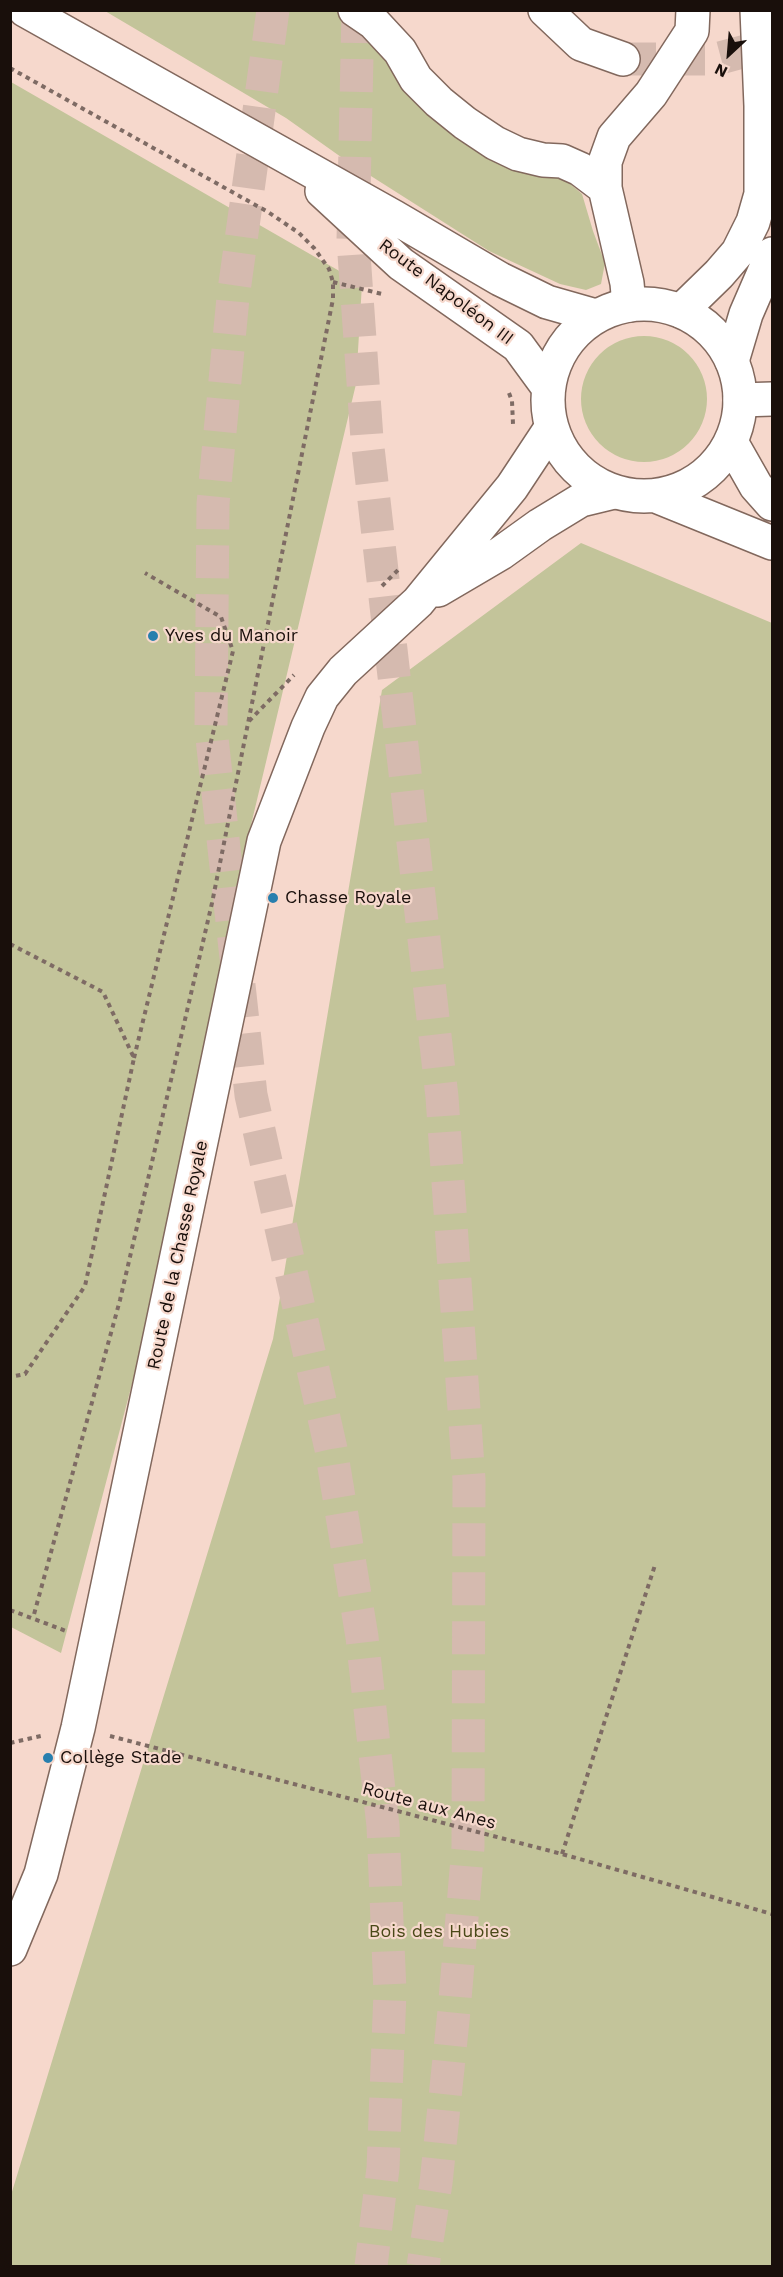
<!DOCTYPE html>
<html>
<head>
<meta charset="utf-8">
<style>
  body { margin:0 }
  #map { position:relative; width:783px; height:2277px; overflow:hidden; background:#f6d8cc; font-family:"Work Sans",sans-serif }
  canvas { display:block }
  .frame { position:absolute; inset:0; border:12px solid #190f0b; pointer-events:none }
  .north { position:absolute; left:699px; top:24px; width:60px; height:60px; -webkit-text-stroke:4px #f6d8cc; paint-order:stroke; rotate:206deg; font-size:16px; font-weight:700; line-height:24px; text-align:center; color:#190f0b }
  .north::after { content:''; display:block; margin:auto; width:21px; height:27px; background:#190f0b; clip-path:polygon(50% 0,100% 100%,50% 72%,0 100%) }
</style>
</head>
<body>
<div id="map">
<canvas width="783" height="2277"></canvas>
<div class="frame"></div>
<div class="north">N</div>
</div>
<script>
const ctx = document.querySelector('canvas').getContext('2d');
ctx.lineJoin = 'round';
function fill(path, color) {
  ctx.fillStyle = color;
  ctx.fill(path, 'evenodd');
}
function poly(rows) {
  const path = new Path2D();
  for (const r of rows) {
    if (r.length === 3) {
      path.moveTo(r[0] + r[2], r[1]);
      path.arc(r[0], r[1], r[2], 0, 2 * Math.PI);
      continue;
    }
    path.moveTo(r[0], r[1]);
    for (let i = 2; i < r.length; i += 2) path.lineTo(r[i], r[i + 1]);
  }
  return path;
}
function strokePath(path, color, width, dash) {
  ctx.strokeStyle = color;
  ctx.lineWidth = width;
  ctx.lineCap = dash ? 'butt' : 'round';
  ctx.setLineDash(dash || []);
  ctx.stroke(path);
}
function label(font, color, halo, rows, align = 'center') {
  ctx.font = font + ' "Work Sans",sans-serif';
  ctx.lineWidth = 4.5;
  ctx.setLineDash([]);
  ctx.textBaseline = 'middle';
  ctx.strokeStyle = halo;
  ctx.fillStyle = color;
  for (const [text, x, y, turn = 0] of rows) {
    ctx.save();
    ctx.translate(x, y);
    ctx.rotate((+turn || 0) * Math.PI / 180);
    ctx.textAlign = isNaN(turn) ? turn : align;
    if (halo) ctx.strokeText(text, 0, 0);
    ctx.fillText(text, 0, 0);
    ctx.restore();
  }
}
const green = poly([
  [105,11,336,11,549,173,567,181,582,194,593,231,605,263,601,284,586,290,560,284,489,251,341,157,286,118],
  [11,82,362,284,356,384,236,888,147,1327,61,1653,11,1627],
  [644,399,63],
  [581,543,772,623,772,2266,11,2266,11,2195,273,1339,382,690]
]);
const highwayTunnel = poly([
  [273,10,233,298,213,504,211,729,251,1095,331,1449,362,1637,383,1826,390,1992,383,2168,371,2266],
  [358,10,353,240,367,439,442,1097,469,1480,468,1847,454,2011,436,2183,423,2266],
  [623,59,716,59,772,44]
]);
const path = poly([
  [10,68,268,212,299,233,314,248,329,269,333,282,333,299,212,903,120,1300,33,1618],
  [333,282,382,294],
  [509,393,512,401,513,424],
  [382,586,398,570],
  [249,721,294,675],
  [10,944,103,992,134,1058,85,1286,25,1374,10,1377],
  [134,1058,233,651,221,617,145,573],
  [10,1610,66,1631],
  [110,1736,562,1854,772,1914],
  [10,1743,41,1736],
  [562,1854,655,1565]
]);
const minor = poly([
  [355,10,374,23,400,51,416,79,439,102,465,123,495,143,518,154,543,160,562,161,580,169,605,188],
  [629,305,627,283,605,188,605,162,614,137,651,94,692,31,693,10],
  [740,400,772,399],
  [438,590,501,553,540,525,581,500,614,492],
  [10,1949,41,1874,78,1728,264,841,308,727,322,697,343,671,418,602,512,487,551,428]
]);
const major = poly([
  [25,10,394,217,500,279,547,302,596,316],
  [322,191,401,264,518,346,548,387],
  [644,400,96],
  [731,442,756,486,772,504],
  [656,496,772,543]
]);
const highway = poly([
  [545,10,581,44,623,59],
  [681,311,719,274,738,252,753,222,761,194,761,106,757,10],
  [732,361,746,314,772,254]
]);
const markers = [
  [153,636,6,"#287fae"],
  [273,898,6,"#287fae"],
  [48,1758,6,"#287fae"]
];
const streetNames = [
  ["Route Napoléon III",446,292,37],
  ["Route de la Chasse Royale",178,1255,-78],
  ["Route aux Anes",429,1806,15]
];
const poiNames = [
  ["Yves du Manoir",165,636],
  ["Chasse Royale",285,898],
  ["Collège Stade",60,1758]
];
const parkNames = [
  ["Bois des Hubies",439,1932]
];
fill(green, '#c3c49a');
strokePath(highwayTunnel, '#d5baaf', 33, [33, 16]);
strokePath(minor, '#82685d', 36);
strokePath(major, '#82685d', 36);
strokePath(highway, '#82685d', 36);
strokePath(path, '#7e6b64', 4, [4.5, 4.5]);
strokePath(minor, '#fff', 33);
strokePath(major, '#fff', 33);
strokePath(highway, '#fff', 33);
for (const [x, y, r, color] of markers) {
  const dot = new Path2D();
  dot.arc(x, y, r, 0, 2 * Math.PI);
  ctx.fillStyle = color;
  ctx.fill(dot);
  strokePath(dot, '#f6d8cc', 2);
}
label('18px', '#190f0b', '#f6d8cc', streetNames);
label('18px', '#190f0b', '#f6d8cc', poiNames, 'left');
label('18px', '#4a4918', '#f6d8cc', parkNames);
</script>
</body>
</html>
